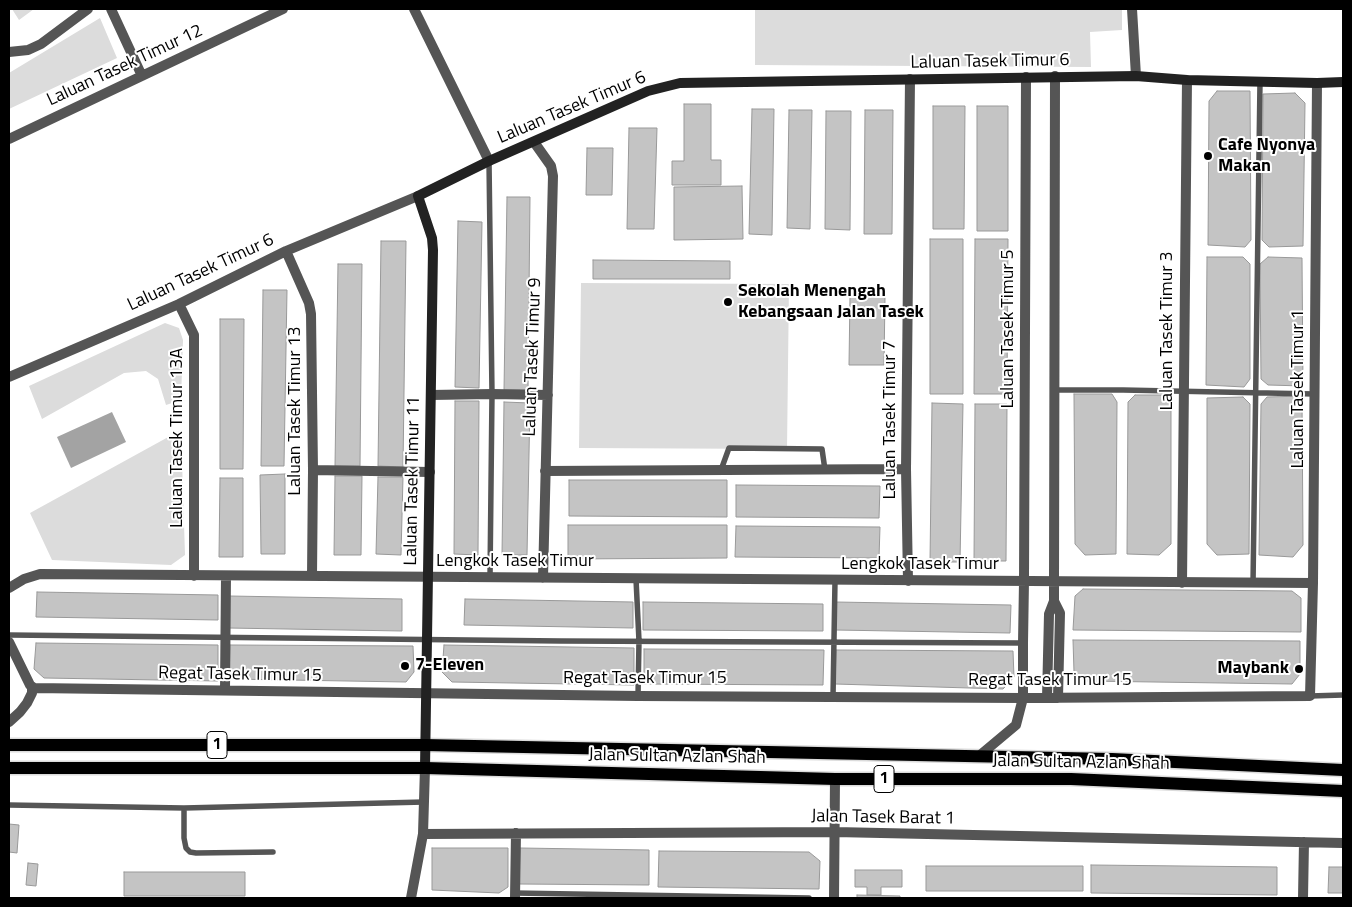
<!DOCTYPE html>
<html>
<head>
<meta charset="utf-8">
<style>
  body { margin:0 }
  #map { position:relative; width:1352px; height:907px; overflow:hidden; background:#fff; font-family:"Titillium Web",sans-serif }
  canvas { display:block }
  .frame { position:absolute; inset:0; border:10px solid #000; pointer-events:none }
</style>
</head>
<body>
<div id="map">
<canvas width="1352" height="907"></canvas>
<div class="frame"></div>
</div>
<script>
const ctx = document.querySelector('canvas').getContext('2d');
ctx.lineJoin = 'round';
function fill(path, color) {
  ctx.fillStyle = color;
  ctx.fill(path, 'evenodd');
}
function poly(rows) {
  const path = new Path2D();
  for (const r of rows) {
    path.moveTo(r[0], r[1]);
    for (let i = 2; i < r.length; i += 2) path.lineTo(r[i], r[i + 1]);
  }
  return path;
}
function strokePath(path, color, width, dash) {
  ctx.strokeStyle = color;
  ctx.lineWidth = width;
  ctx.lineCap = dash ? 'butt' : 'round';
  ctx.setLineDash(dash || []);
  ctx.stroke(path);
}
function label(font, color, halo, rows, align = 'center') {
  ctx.font = font + ' "Titillium Web",sans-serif';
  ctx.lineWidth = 4;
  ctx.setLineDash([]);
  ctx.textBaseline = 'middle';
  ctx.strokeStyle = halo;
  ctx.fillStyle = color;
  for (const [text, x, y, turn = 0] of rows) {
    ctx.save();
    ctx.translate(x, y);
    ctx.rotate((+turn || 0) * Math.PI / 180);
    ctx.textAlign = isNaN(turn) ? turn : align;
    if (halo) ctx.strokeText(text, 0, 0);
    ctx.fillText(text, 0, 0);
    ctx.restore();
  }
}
const green = poly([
  [12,9,34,9,19,20],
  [755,9,1122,9,1122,30,1090,32,1091,67,755,65],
  [100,18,117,58,9,109,9,73],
  [581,283,789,284,787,449,579,448],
  [165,323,179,328,183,340,181,400,166,405,158,379,146,371,124,373,42,419,29,386],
  [181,430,185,555,171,565,52,560,30,513]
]);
const water = poly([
  [112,412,126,442,71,468,57,437]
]);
const building = poly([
  [1217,91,1250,91,1251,240,1245,247,1208,245,1209,101,1217,91],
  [1295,93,1305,103,1303,246,1269,247,1262,240,1263,94,1295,93],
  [684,104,711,104,711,160,721,160,721,185,672,185,672,161,684,161,684,104],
  [933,106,965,106,964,229,933,229,933,106],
  [977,106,1008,106,1008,231,977,231,977,106],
  [752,109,774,109,772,235,749,234,752,109],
  [789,110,812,110,810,229,787,228,789,110],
  [865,110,893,110,892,234,864,234,865,110],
  [826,111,851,111,850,230,825,229,826,111],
  [629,128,657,128,654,229,627,229,629,128],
  [587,148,613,148,612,195,586,195,587,148],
  [742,186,743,239,674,240,674,187,742,186],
  [507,197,530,197,528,390,504,390,507,197],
  [458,221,482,222,479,388,455,387,458,221],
  [930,239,963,239,963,394,930,394,930,239],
  [975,239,1008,239,1007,394,974,394,975,239],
  [381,241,406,241,403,467,378,466,381,241],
  [1207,257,1243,257,1250,264,1250,379,1244,387,1206,385,1207,257],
  [1268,257,1302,258,1303,386,1268,385,1261,379,1260,264,1268,257],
  [593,260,730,261,730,279,593,279,593,260],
  [338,264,362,264,360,466,335,466,338,264],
  [263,290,287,290,284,466,261,466,263,290],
  [850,296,885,296,884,365,849,365,850,296],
  [220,319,244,319,243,469,220,469,220,319],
  [1074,394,1112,394,1117,402,1116,554,1085,555,1075,544,1074,394],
  [1135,395,1171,395,1171,544,1159,555,1127,554,1128,402,1135,395],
  [1302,396,1303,545,1293,557,1259,555,1261,404,1267,397,1302,396],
  [1243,397,1250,404,1249,554,1217,555,1207,544,1207,398,1243,397],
  [455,401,479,401,478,555,454,554,455,401],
  [504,402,530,403,527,555,502,555,504,402],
  [932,403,963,404,960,562,930,562,932,403],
  [975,404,1007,404,1006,561,974,561,975,404],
  [285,474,285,554,261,554,260,475,285,474],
  [335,476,362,476,361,555,334,555,335,476],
  [378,477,403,477,401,555,376,554,378,477],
  [220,478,243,478,243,557,219,557,220,478],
  [569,480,727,480,727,517,569,516,569,480],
  [736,485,880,486,879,518,736,517,736,485],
  [568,525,727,525,727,558,568,559,568,525],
  [736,526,880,527,879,558,735,557,736,526],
  [1083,589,1292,591,1301,598,1301,632,1073,630,1075,596,1083,589],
  [37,592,218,595,218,620,36,617,37,592],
  [229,596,402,599,402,631,228,628,229,596],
  [465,599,633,602,633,628,464,625,465,599],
  [643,602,823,604,823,631,643,630,643,602],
  [835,602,1011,605,1010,633,835,630,835,602],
  [1073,640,1300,641,1300,674,1292,684,1085,681,1074,672,1073,640],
  [36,643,218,645,218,681,44,678,34,669,36,643],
  [230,645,413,646,414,672,406,682,229,679,230,645],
  [444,645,634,648,634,685,452,682,442,672,444,645],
  [644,649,824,650,823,685,644,684,644,649],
  [836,650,1013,651,1014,677,1003,689,835,684,836,650],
  [9,824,19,825,17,853,9,852,9,824],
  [432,848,508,848,508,887,499,893,432,890,432,848],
  [520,848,649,850,649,885,519,884,520,848],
  [659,851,809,852,820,861,819,889,658,887,659,851],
  [28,863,38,864,36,886,26,885,28,863],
  [1091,865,1277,867,1277,895,1091,893,1091,865],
  [926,866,1083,866,1083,891,926,891,926,866],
  [1329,867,1343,867,1343,893,1328,893,1329,867],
  [855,870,902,870,902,887,881,887,881,895,867,895,867,887,855,887,855,870],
  [124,872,245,872,245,896,124,896,124,872],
  [857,895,900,896,900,898,857,898,857,895]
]);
const lane = poly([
  [489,161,492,394,490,578],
  [1055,390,1123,390,1315,394],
  [721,470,729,448,822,449,825,470],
  [636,579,639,641,638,696],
  [1253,584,1260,82],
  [9,635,561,641,1023,643],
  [1310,696,1343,695],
  [833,697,835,581],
  [9,805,184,808,424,802],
  [184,808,184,838,186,848,190,852,196,853,273,852],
  [515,893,809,898]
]);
const street = poly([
  [111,9,142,76],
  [414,9,489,161],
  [1132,9,1136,76],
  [9,52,28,50,41,44,88,9],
  [9,139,283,9],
  [534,142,551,166,553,176,543,578],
  [286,251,309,303,311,314,313,470,312,576],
  [179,304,194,335,194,576],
  [9,377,179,304,286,251,418,196],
  [431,395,492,394,548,395],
  [313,470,430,472],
  [545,471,906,469],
  [908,581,906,469,910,79],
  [1182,583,1187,80],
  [9,588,24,579,40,574,1313,583],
  [1054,601,1060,613,1058,698],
  [9,642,30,685,34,688,638,696,1023,698,1310,696,1313,583,1317,83],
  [225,690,226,576],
  [1047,698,1049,614,1054,601,1054,582,1055,76],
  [9,722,20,712,27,703,32,693,32,687],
  [979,756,1016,725,1023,698,1023,643,1024,581,1026,77],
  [423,834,835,832,1343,843],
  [411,898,423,834,425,768],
  [515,898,516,833],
  [834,898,835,779],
  [1303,898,1304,842]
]);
const secondary = poly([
  [425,768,433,250,432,238,418,196,489,161,648,91,680,83,1136,76,1187,80,1317,83,1343,82]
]);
const primary = poly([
  [9,745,425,745,1112,759,1343,770],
  [9,768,425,768,835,779,1071,779,1343,791]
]);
const markers = [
  [1208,156,5,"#000"],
  [728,302,5,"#000"],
  [405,666,5,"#000"],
  [1299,669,5,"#000"]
];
const shields = [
  [217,745,20],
  [884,779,20]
];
const shieldNames = [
  ["1",217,745],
  ["1",884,779]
];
const streetNames = [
  ["Laluan Tasek Timur 6",990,62,-1],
  ["Laluan Tasek Timur 12",125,66,-25],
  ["Laluan Tasek Timur 6",572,108,-23],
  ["Laluan Tasek Timur 6",201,273,-25],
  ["Laluan Tasek Timur 5",1009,329,-90],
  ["Laluan Tasek Timur 3",1168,331,-90],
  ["Laluan Tasek Timur 9",533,357,-88],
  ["Laluan Tasek Timur 1",1299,389,-90],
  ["Laluan Tasek Timur 13",296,411,-90],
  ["Laluan Tasek Timur 7",891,420,-90],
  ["Laluan Tasek Timur 13A",178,438,-90],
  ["Laluan Tasek Timur 11",413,481,-89],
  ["Lengkok Tasek Timur",515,562],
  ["Lengkok Tasek Timur",920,565],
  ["Regat Tasek Timur 15",240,675,1],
  ["Regat Tasek Timur 15",645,679],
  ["Regat Tasek Timur 15",1050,681],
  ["Jalan Sultan Azlan Shah",677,757,1],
  ["Jalan Sultan Azlan Shah",1081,763,1],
  ["Jalan Tasek Barat 1",883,818,1]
];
const poiNames = [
  ["Cafe Nyonya",1218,146],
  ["Makan",1218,167],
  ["Sekolah Menengah",738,292],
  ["Kebangsaan Jalan Tasek",738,313],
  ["7-Eleven",415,666],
  ["Maybank",1289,669,"right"]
];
fill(green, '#dcdcdc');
fill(water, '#a3a3a3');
fill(building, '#c4c4c4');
strokePath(building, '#999', 1);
strokePath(primary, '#dbdbdb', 15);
strokePath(lane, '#555', 5.5);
strokePath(street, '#555', 10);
strokePath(secondary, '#222', 10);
strokePath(primary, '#000', 12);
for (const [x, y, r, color] of markers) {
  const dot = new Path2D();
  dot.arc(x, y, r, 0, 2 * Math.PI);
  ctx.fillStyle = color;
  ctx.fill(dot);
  strokePath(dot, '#fff', 2);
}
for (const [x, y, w] of shields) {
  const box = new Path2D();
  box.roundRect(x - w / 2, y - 13.5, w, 27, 4);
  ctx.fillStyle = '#fff';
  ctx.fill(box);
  strokePath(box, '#000', 1);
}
label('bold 16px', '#000', null, shieldNames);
label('18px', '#000', '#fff', streetNames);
label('bold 18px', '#000', '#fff', poiNames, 'left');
</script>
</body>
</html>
